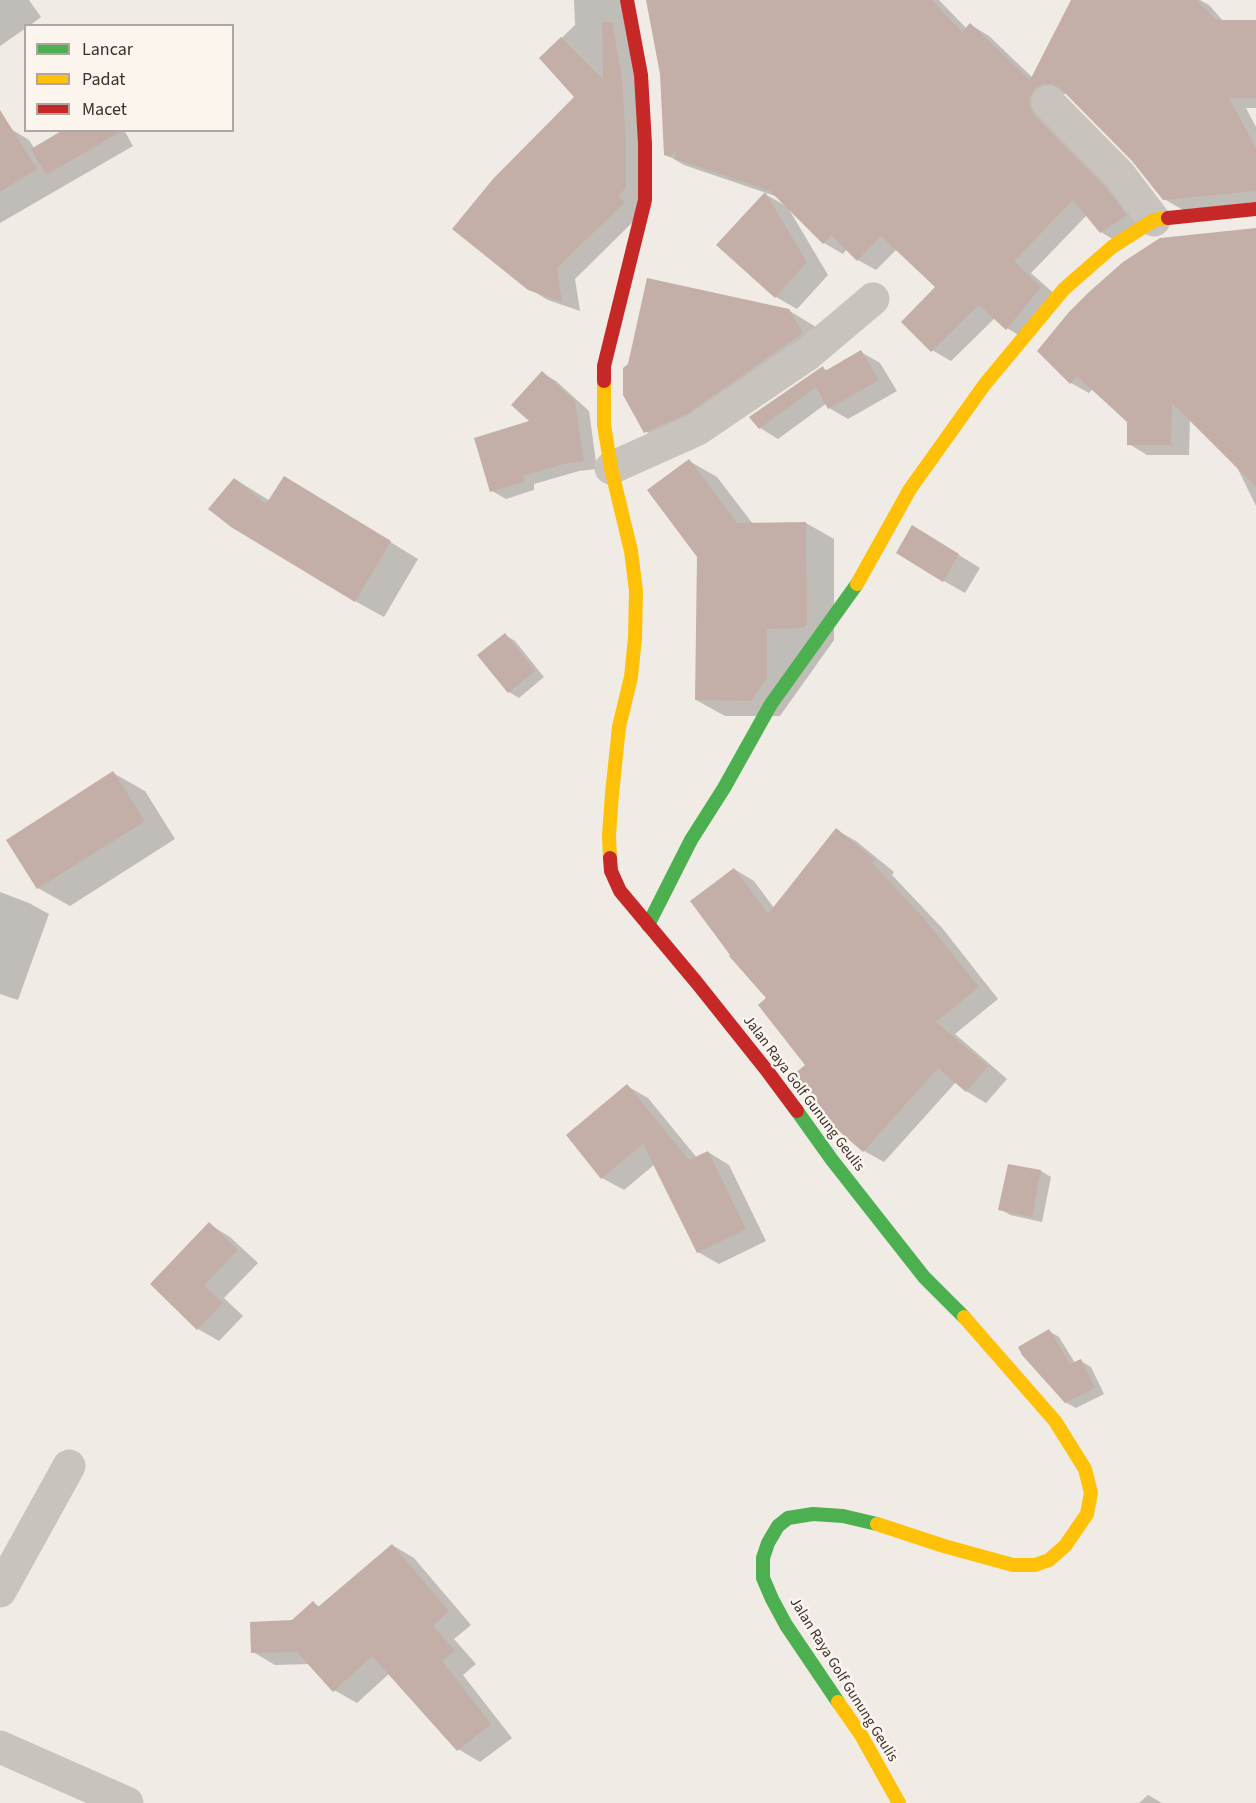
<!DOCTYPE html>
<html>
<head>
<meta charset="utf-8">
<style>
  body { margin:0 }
  #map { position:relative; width:1256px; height:1803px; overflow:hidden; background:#f0ebe5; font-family:"Source Sans 3",sans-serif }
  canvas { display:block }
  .legend { position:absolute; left:24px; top:24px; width:210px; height:108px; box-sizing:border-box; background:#fbf5ee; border:2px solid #aea6a0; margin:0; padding:8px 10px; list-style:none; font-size:18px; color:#3b302b }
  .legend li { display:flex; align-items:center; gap:12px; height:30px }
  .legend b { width:30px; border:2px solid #aea6a0 }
</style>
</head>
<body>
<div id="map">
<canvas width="1256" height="1803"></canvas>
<ul class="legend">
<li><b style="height:8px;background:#4caf50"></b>Lancar</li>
<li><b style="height:8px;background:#ffc107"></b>Padat</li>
<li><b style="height:8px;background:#c62828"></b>Macet</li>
</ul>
</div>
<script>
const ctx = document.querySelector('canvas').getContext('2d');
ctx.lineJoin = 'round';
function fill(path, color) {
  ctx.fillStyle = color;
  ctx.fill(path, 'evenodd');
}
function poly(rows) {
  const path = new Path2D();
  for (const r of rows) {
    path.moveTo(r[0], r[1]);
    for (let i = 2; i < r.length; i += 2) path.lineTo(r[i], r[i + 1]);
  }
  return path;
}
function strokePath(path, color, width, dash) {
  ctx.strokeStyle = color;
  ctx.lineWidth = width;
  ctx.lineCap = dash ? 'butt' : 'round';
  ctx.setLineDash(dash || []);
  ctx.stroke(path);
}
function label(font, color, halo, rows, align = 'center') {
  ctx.font = font + ' "Source Sans 3",sans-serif';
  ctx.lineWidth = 5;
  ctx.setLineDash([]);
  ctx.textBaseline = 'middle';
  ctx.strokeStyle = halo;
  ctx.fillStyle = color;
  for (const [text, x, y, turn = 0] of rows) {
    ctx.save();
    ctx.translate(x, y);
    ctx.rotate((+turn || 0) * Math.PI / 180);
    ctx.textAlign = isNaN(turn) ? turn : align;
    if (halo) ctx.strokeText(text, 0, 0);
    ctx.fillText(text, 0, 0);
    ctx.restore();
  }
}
const shadow = poly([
  [0,0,29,0,41,17,29,26,26,26,26,28,0,46],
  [574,0,631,0,642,213,575,279,580,311,548,300,528,288,576,97,541,58,575,25],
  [648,0,939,0,967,29,971,25,989,36,1033,78,1073,0,1200,0,1209,5,1224,22,1256,21,1256,108,1246,108,1256,127,1256,202,1183,210,1164,199,1134,160,1068,94,1062,94,1123,199,1144,226,1119,243,1101,232,1087,215,1031,273,1059,298,1025,339,1007,328,995,318,951,361,932,350,938,287,897,249,876,270,858,260,847,249,843,254,824,243,787,206,828,275,797,309,776,297,765,194,786,206,778,197,684,165,665,154,661,74],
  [11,129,29,140,34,148,65,130,124,130,133,146,0,223,0,136],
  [1256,229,1256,506,1235,463,1190,419,1189,455,1147,455,1129,444,1129,422,1093,389,1089,393,1071,383,1039,351],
  [788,310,816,327,673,447,645,431],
  [861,352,880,363,897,391,848,419,829,408,827,403,778,439,760,428,823,368,828,371],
  [542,373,556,381,589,411,597,469,579,471,534,484,534,490,506,499,492,491,532,422],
  [689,461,717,477,753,524,806,523,834,539,834,640,780,716,725,716,696,700,699,556],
  [235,479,270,501,312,494,418,559,384,617,355,601],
  [933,539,980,568,965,593,944,581],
  [505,635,515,641,544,677,519,698,509,692],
  [113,773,145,791,175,839,70,906,38,888],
  [836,830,856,841,894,872,892,875,943,929,998,999,955,1034,1007,1079,986,1103,966,1091,956,1082,884,1162,864,1151,820,1103,807,1065,769,999,734,869,754,881,774,908],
  [0,892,29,903,49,914,18,1000,0,994],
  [627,1086,648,1098,697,1158,708,1152,729,1165,766,1241,719,1264,698,1252,655,1164,624,1190,602,1178],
  [1010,1165,1041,1171,1051,1177,1042,1222,1010,1215,1000,1209],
  [209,1224,230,1237,258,1263,224,1298,243,1316,219,1341,198,1329],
  [1049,1331,1059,1337,1075,1363,1081,1361,1091,1367,1104,1394,1076,1408,1065,1402],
  [392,1545,414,1558,471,1625,454,1639,476,1664,463,1675,512,1738,480,1762,458,1749,390,1673,357,1703,334,1690,310,1664,275,1665,253,1652,293,1622,313,1603,320,1607],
  [1148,1795,1162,1803,1139,1803]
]);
const building = poly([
  [646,0,932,0,962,32,970,23,1030,80,1071,0,1197,0,1216,20,1256,20,1256,98,1229,98,1256,148,1256,191,1163,200,1132,161,1061,89,1052,84,1043,84,1034,89,1030,98,1030,106,1034,115,1105,186,1127,215,1100,233,1073,200,1014,261,1041,287,1006,330,979,305,931,352,901,322,935,287,881,236,857,261,831,235,823,244,770,191,675,159,676,151,670,157,664,155,660,74],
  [602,22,612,22,622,77,626,145,626,188,618,196,625,202,557,268,562,302,528,290,452,229,493,179,574,97,539,58,561,37,603,79],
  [0,110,37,169,0,192],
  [63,130,124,130,46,175,31,149],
  [765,192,807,262,775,298,716,245],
  [1256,228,1256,487,1172,403,1171,445,1127,445,1127,422,1077,376,1070,384,1037,351,1069,312,1089,292,1123,262,1160,238],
  [647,278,789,309,803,333,687,414,644,433,623,395,623,368,628,364],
  [861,350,879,380,828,409,816,387,759,429,749,417,823,366,825,371],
  [542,371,575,401,584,461,564,464,523,476,524,482,490,492,474,438,529,421,511,405],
  [689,459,737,523,806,522,807,624,803,628,767,629,767,678,751,701,695,700,697,557,647,490],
  [284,476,391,541,355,602,231,527,208,509,234,478,266,504],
  [912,525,959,554,943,582,896,553],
  [505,633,535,671,508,693,477,655],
  [113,771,145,821,37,889,6,840],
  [836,828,875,860,872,863,922,916,979,987,936,1022,988,1066,966,1092,938,1068,863,1152,825,1119,815,1105,818,1103,794,1074,805,1065,758,1005,766,998,729,956,730,955,690,901,734,868,768,914],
  [627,1084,689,1160,708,1151,746,1229,697,1253,643,1144,601,1179,566,1135],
  [1008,1164,1041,1170,1032,1217,998,1210],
  [209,1222,238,1250,204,1285,223,1303,197,1330,150,1284],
  [1049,1329,1070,1364,1081,1359,1095,1388,1065,1403,1022,1355,1018,1347],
  [392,1544,449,1611,433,1626,455,1650,442,1661,491,1724,457,1751,372,1656,333,1692,297,1652,251,1653,250,1622,292,1620,313,1601,318,1607]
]);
const street = poly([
  [1048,102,1119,174,1154,220],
  [611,468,696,430,808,354,873,299],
  [0,1591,69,1466],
  [0,1747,127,1803]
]);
const fast = poly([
  [648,925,691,840,724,788,771,704,857,584],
  [797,1111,832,1160,924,1277,964,1317],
  [838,1702,786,1625,772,1599,763,1578,763,1558,768,1543,778,1526,788,1518,813,1514,843,1516,877,1524]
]);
const slow = poly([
  [604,381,604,425,611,468,631,551,636,591,635,638,631,677,619,727,612,794,609,835,610,858],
  [857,584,910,489,985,384,1064,289,1112,247,1154,220,1168,218],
  [877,1524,944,1546,1013,1565,1035,1565,1049,1560,1065,1546,1087,1514,1091,1493,1085,1469,1055,1421,964,1317],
  [838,1702,861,1735,899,1803]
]);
const jam = poly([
  [1168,218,1256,209],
  [604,381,604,366,645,200,645,144,641,75,627,0],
  [610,858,611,871,620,891,697,983,768,1072,797,1111]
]);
const streetNames = [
  ["Jalan Raya Golf Gunung Geulis",803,1094,53],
  ["Jalan Raya Golf Gunung Geulis",843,1680,58]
];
fill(shadow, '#0003');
fill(building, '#c3afa7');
strokePath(street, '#c9c3be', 33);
strokePath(fast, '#4caf50', 14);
strokePath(slow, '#ffc107', 14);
strokePath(jam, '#c62828', 14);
label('15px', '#3b302b', '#fbf5ee', streetNames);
</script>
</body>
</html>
